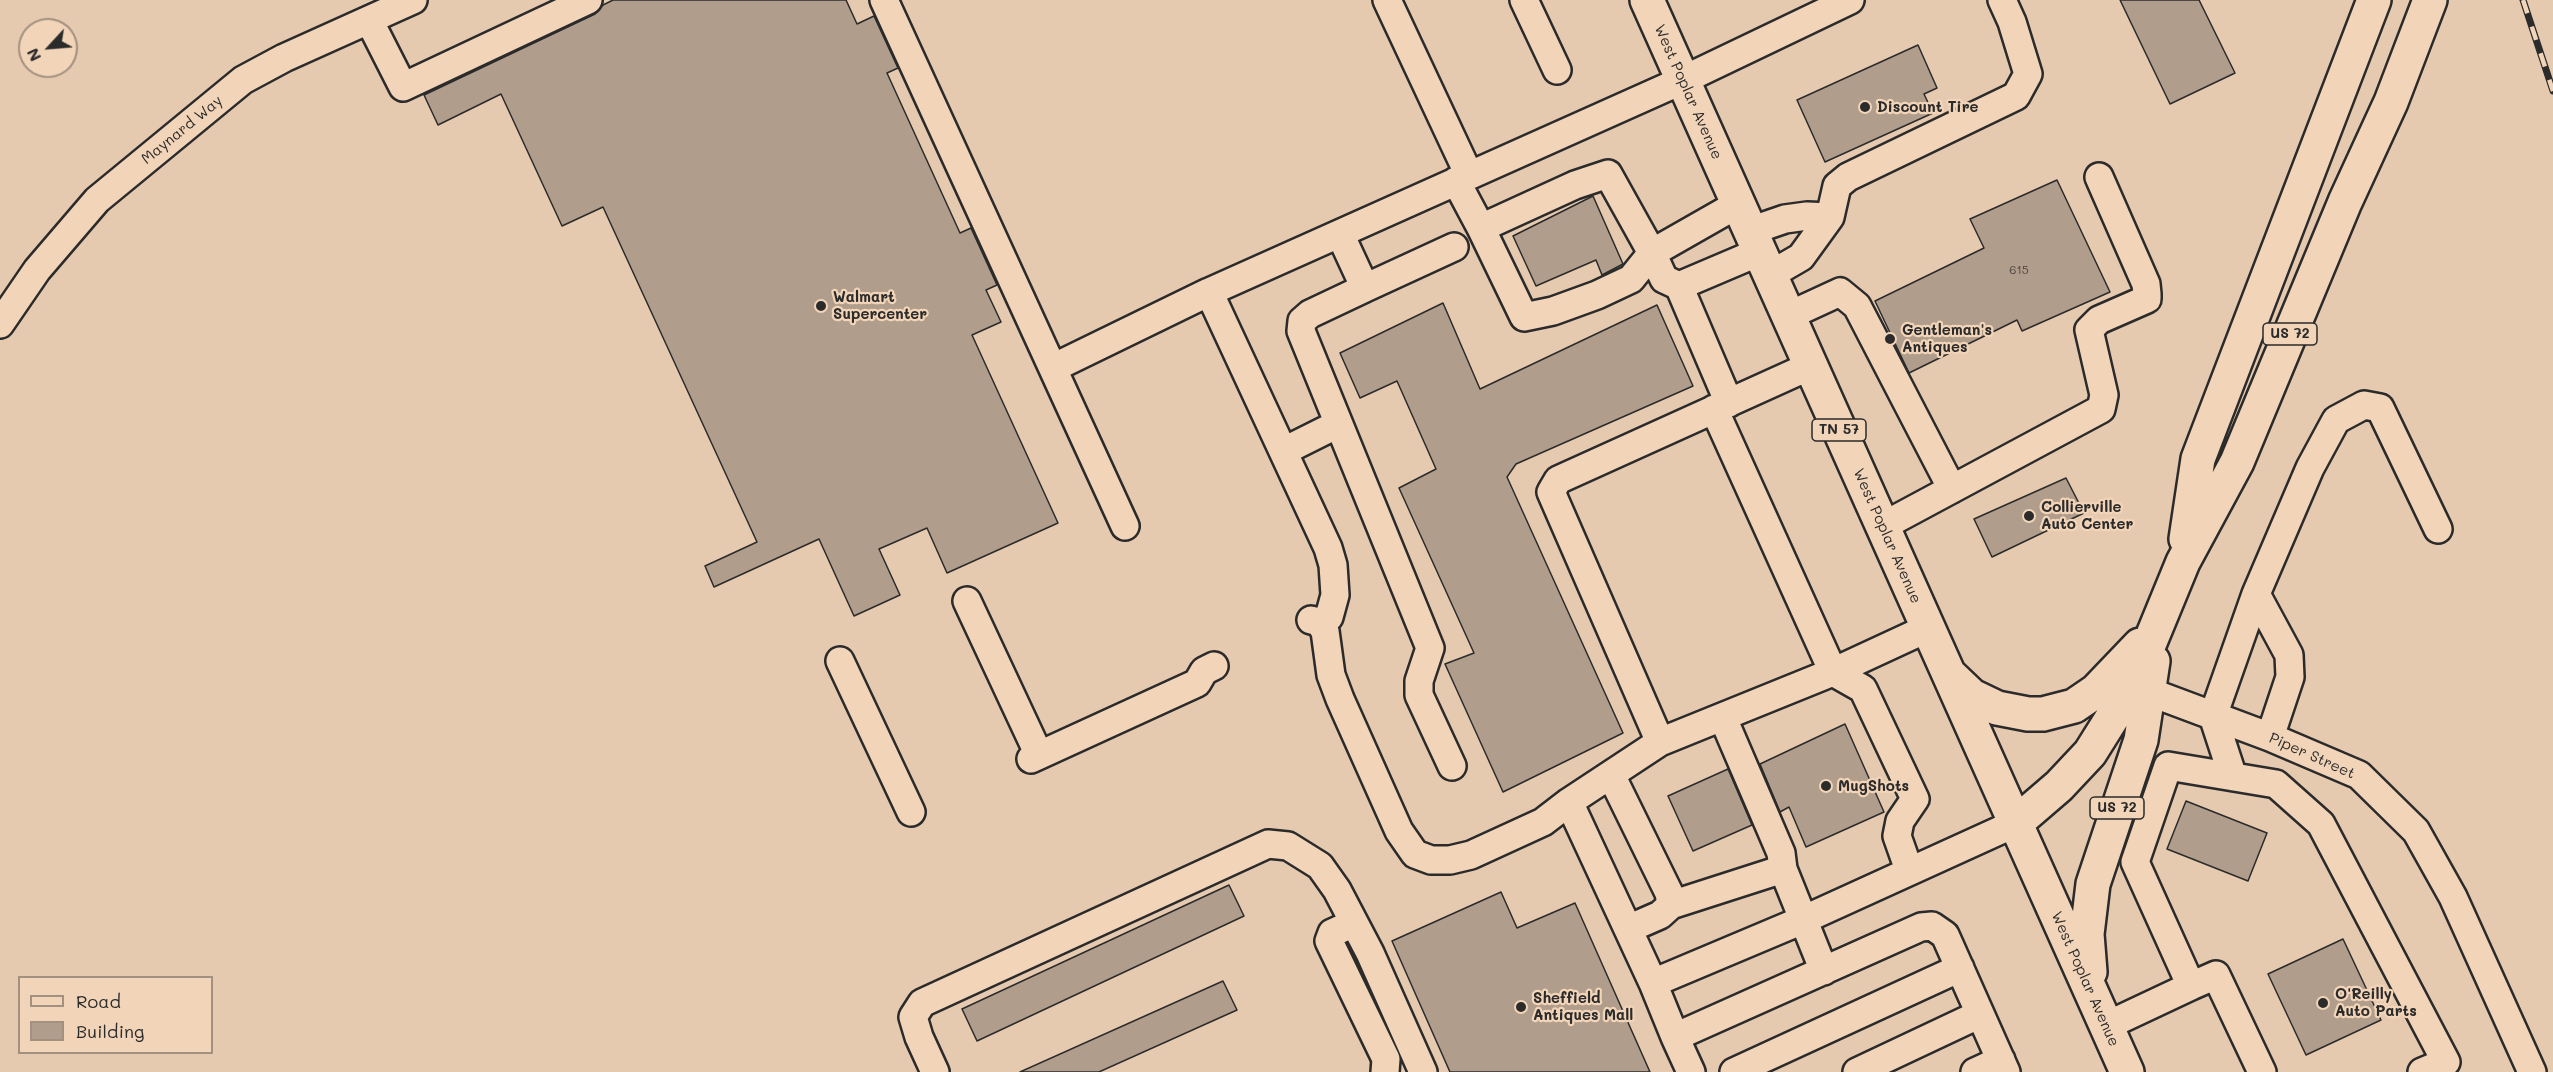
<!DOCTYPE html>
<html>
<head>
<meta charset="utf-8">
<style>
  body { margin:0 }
  #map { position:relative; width:2553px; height:1072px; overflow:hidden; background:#e6cab0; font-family:Mali,sans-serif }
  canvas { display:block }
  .legend { position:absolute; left:18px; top:976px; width:195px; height:78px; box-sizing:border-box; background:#f2d4b8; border:2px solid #a29080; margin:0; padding:8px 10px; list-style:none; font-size:18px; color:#2b2b2b }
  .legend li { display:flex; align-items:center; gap:12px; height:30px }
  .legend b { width:30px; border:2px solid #a29080 }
  .north { position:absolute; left:18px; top:18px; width:60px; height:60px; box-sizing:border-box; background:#f2d4b8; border:2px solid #a29080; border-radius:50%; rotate:244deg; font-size:16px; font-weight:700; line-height:24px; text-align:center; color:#2b2b2b }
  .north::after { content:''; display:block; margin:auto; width:21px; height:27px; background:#2b2b2b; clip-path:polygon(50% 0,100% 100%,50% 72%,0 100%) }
</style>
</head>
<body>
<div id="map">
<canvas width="2553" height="1072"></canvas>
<ul class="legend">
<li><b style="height:8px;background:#f2d4b8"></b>Road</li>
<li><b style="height:16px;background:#b19d8b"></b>Building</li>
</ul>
<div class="north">N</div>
</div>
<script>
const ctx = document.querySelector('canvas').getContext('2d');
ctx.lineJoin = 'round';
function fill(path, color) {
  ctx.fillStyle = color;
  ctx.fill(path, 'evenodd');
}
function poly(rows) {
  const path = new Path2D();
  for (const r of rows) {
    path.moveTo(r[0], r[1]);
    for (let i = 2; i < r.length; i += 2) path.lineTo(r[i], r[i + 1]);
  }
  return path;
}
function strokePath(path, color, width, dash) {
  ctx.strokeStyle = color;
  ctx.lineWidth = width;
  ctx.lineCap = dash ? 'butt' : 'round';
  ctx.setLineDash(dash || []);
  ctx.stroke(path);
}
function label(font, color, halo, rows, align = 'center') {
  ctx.font = font + ' Mali,sans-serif';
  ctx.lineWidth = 4.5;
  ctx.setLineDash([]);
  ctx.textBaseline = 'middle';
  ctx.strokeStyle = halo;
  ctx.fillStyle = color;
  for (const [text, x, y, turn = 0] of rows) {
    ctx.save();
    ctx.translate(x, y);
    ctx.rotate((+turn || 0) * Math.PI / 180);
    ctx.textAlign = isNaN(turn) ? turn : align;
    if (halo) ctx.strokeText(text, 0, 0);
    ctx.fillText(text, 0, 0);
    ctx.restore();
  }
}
const building = poly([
  [613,0,846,0,857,24,874,16,898,68,887,73,960,233,971,228,997,285,986,290,1001,322,972,335,1058,523,947,573,927,528,879,549,900,595,854,616,819,539,714,587,705,566,757,542,603,207,562,226,501,94,438,125,424,95,595,14,603,5,613,0],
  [2120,0,2199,0,2235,73,2170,104,2120,0],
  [1918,45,1937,88,1924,94,1933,113,1825,162,1797,100,1918,45],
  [2057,180,2110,292,2022,331,2017,320,1909,373,1875,301,1984,248,1970,219,2057,180],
  [1593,196,1623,264,1602,275,1596,260,1536,286,1513,236,1593,196],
  [1443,303,1480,389,1657,305,1693,386,1516,464,1507,477,1623,733,1503,792,1445,664,1474,653,1399,488,1436,469,1397,381,1360,398,1340,353,1443,303],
  [2066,478,2084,513,1992,557,1974,519,2066,478],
  [1845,724,1884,812,1806,847,1789,807,1780,812,1760,764,1845,724],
  [1728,769,1752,825,1693,851,1668,796,1728,769],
  [2186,801,2267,833,2248,881,2167,849,2186,801],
  [1229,885,1244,916,977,1041,962,1009,1229,885],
  [1501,892,1517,928,1575,903,1650,1072,1450,1072,1392,941,1501,892],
  [2343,939,2381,1020,2306,1055,2268,974,2343,939],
  [1223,981,1237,1010,1099,1072,1020,1072,1223,981]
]);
const minor = poly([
  [884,0,1125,526],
  [1387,0,1469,175],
  [1524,0,1557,70],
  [369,20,403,87,588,0],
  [1456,181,1481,228,1575,185,1608,174,1652,253,1664,279,1679,286,1729,403],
  [1481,228,1524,317,1553,311,1597,295,1631,279,1652,253,1738,204],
  [1750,231,1785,219,1807,216,1830,217],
  [1340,234,1365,288,1310,314,1302,321,1301,331,1430,648,1419,681,1419,695,1452,766],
  [1770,275,1801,257,1830,217,1837,186,1848,177,2016,96,2028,74,2012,22,2002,0],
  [1679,286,1759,252],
  [1365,288,1454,247],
  [1209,292,1328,548,1333,565,1335,595,1329,617,1319,622],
  [1788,316,1840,292,1857,306,1952,489],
  [0,324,37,270,97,200,243,80,284,58,413,0],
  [1053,368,1209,292,1683,80,1850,0],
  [1714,409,1833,672,1863,689,1915,799,1900,821,1897,836,1909,870],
  [1284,451,1338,424],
  [1883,526,2101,409,2104,395,2089,330,2099,320,2147,299,2147,294,2146,284,2099,177],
  [2256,594,2289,655,2290,677,2270,737],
  [967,601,1039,755],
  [1311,620,1319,622,1325,631,1331,675,1340,699,1399,831,1415,854,1431,860,1450,860,1471,855,1543,822,1569,802],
  [840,661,911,812],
  [2131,685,2270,737,2359,775,2416,831,2453,897,2532,1072],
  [1723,718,1781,853,1783,869,1824,971],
  [1660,742,1551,492,1558,480,1810,366],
  [1031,759,1197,683,1204,671,1214,666],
  [1611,775,1669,893,1671,905,1660,915,1628,929],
  [2233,777,2213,716,2256,594,2310,468,2336,420,2364,405,2380,408,2438,529],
  [1671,905,1783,869],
  [1354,923,1332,933,1329,941,1386,1059,1385,1072],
  [1653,983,1569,802,1660,742,1833,672,1928,628],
  [2191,986,2216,975,2262,1072],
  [2106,1026,2191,986,2135,862,2168,766,2276,784,2321,824,2446,1062,2422,1072],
  [1675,1037,1653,983,1805,919,2016,823],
  [935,1072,919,1037,913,1017,922,1003,1268,844,1288,846,1320,866,1337,890,1370,953,1423,1072],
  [1691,1072,1675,1037,1921,927,1932,926,1945,935,2006,1072],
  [1734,1072,1960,968],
  [1857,1072,1980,1014],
  [1975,1072,2001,1060]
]);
const major = poly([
  [1647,0,2127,1072],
  [2186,539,2198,459,2374,0],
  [1951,676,1972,696,1997,708,2028,714,2043,714,2074,706,2096,691,2140,645],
  [2016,823,2059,786,2090,753,2132,686,2183,562,2237,462,2345,202,2391,102,2430,0],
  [2090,972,2087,934,2093,884,2141,740,2153,661]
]);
const rail = poly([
  [2523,0,2553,91]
]);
const markers = [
  [1865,107,6,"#2b2b2b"],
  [821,306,6,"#2b2b2b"],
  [1890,339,6,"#2b2b2b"],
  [2029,516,6,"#2b2b2b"],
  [1826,786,6,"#2b2b2b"],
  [2323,1003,6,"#2b2b2b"],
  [1521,1007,6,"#2b2b2b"]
];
const numberNames = [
  ["615",2019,270]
];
const shields = [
  [2290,334,54],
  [1839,430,54],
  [2117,808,54]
];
const shieldNames = [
  ["US 72",2290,334],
  ["TN 57",1839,430],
  ["US 72",2117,808]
];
const streetNames = [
  ["West Poplar Avenue",1688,92,66],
  ["Maynard Way",182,130,-39],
  ["West Poplar Avenue",1887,536,66],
  ["Piper Street",2312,756,24],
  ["West Poplar Avenue",2085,979,66]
];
const poiNames = [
  ["Discount Tire",1877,107],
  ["Walmart",833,297],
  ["Supercenter",833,314],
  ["Gentleman's",1902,330],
  ["Antiques",1902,347],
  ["Collierville",2041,507],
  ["Auto Center",2041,524],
  ["MugShots",1838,786],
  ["O'Reilly",2335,994],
  ["Auto Parts",2335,1011],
  ["Sheffield",1533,998],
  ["Antiques Mall",1533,1015]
];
fill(building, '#b19d8b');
strokePath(building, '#2b2b2b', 1.5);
strokePath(minor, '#2b2b2b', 32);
strokePath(major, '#2b2b2b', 38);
strokePath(minor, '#f2d4b8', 27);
strokePath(major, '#f2d4b8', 33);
strokePath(rail, '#2b2b2b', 7);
strokePath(rail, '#f2d4b8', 4.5, [14]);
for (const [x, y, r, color] of markers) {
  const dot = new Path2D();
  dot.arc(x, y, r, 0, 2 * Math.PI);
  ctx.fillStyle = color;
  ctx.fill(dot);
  strokePath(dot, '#f2d4b8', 2);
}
label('12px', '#4c4843', null, numberNames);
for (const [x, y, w] of shields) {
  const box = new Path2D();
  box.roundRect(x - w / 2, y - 11, w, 22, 4.5);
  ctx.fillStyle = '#f2d4b8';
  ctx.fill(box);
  strokePath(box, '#2b2b2b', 1.5);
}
label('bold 14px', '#2b2b2b', null, shieldNames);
label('15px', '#2b2b2b', '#f2d4b8', streetNames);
label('bold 15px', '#2b2b2b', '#f2d4b8', poiNames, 'left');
</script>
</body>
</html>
